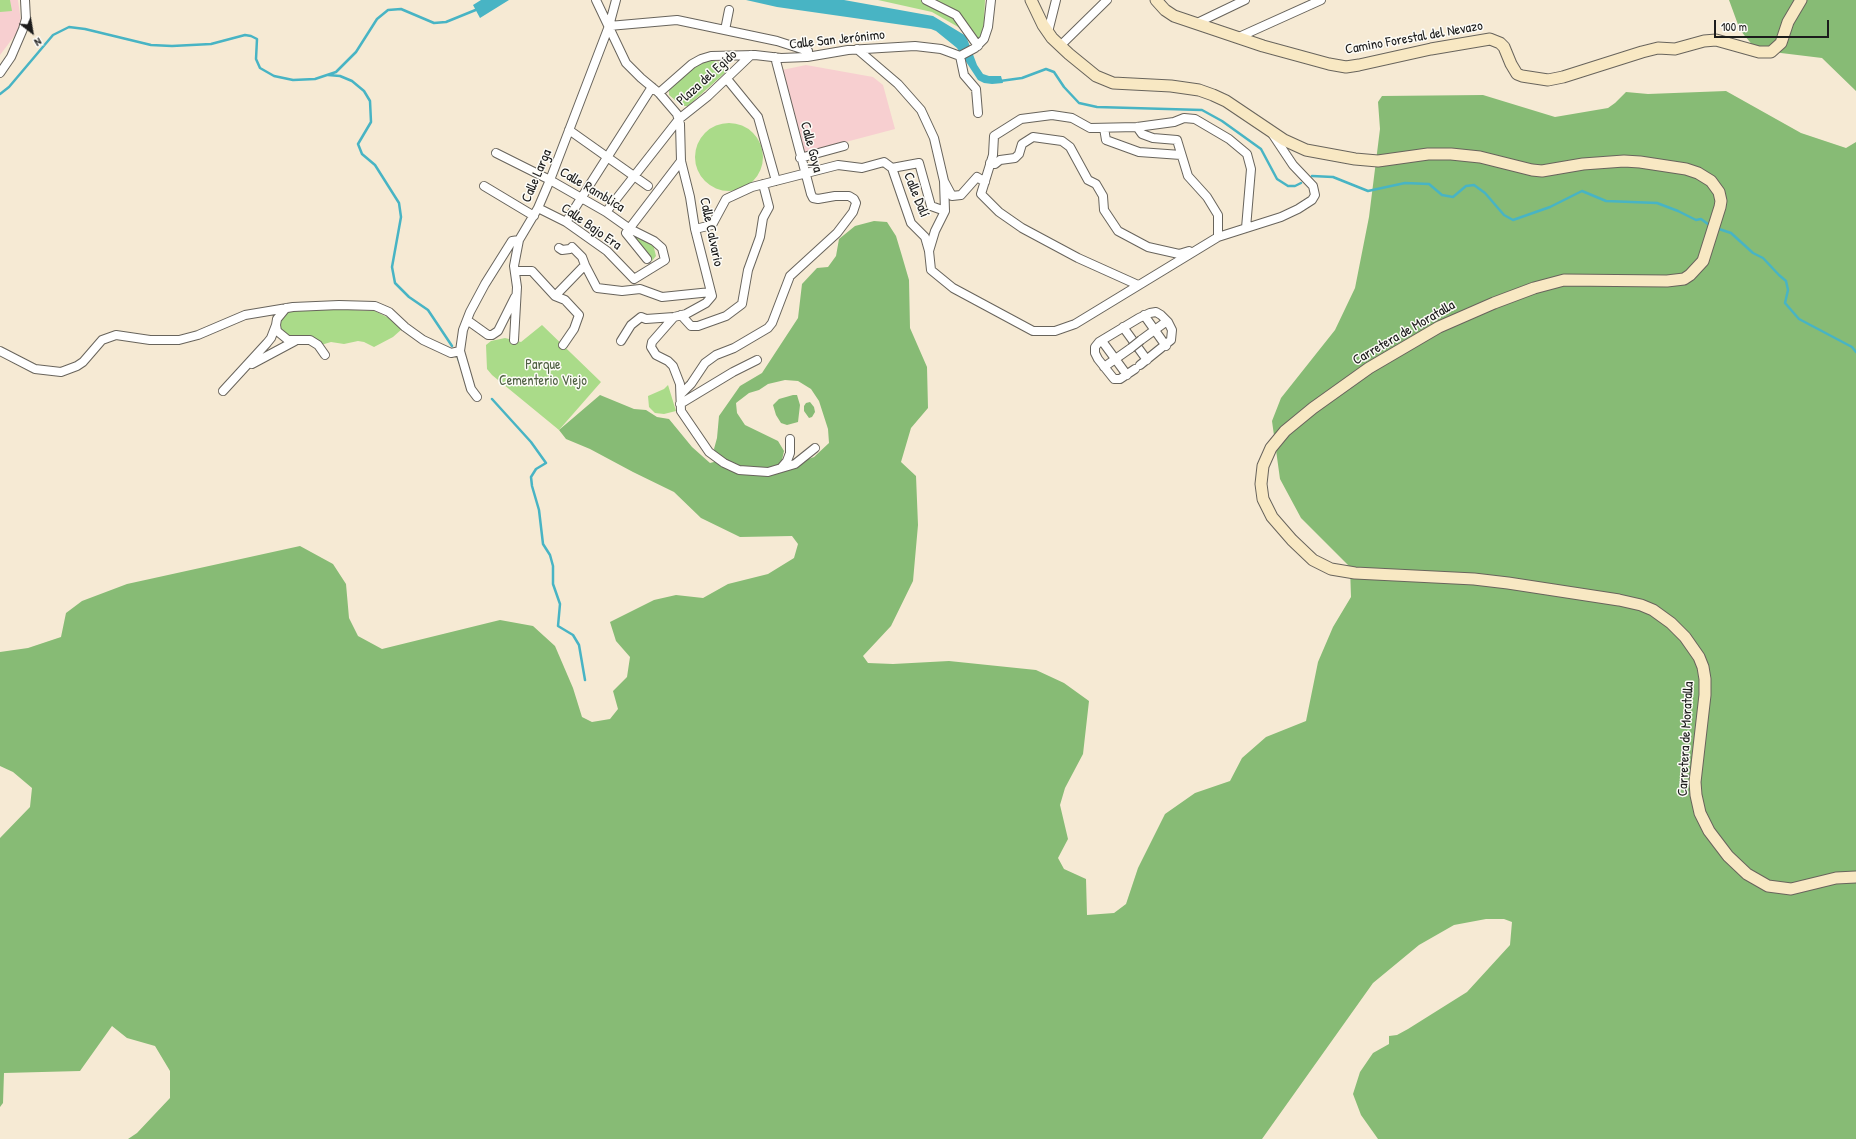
<!DOCTYPE html>
<html>
<head>
<meta charset="utf-8">
<style>
  body { margin:0 }
  #map { position:relative; width:1856px; height:1139px; overflow:hidden; background:#f6ead4; font-family:"Patrick Hand",sans-serif }
  canvas { display:block }
  .north { position:absolute; left:12px; top:12px; width:40px; height:40px; -webkit-text-stroke:3px #fdfcf7; paint-order:stroke; rotate:149deg; font-size:11px; font-weight:700; line-height:16px; text-align:center; color:#1c1c1c }
  .north::after { content:''; display:block; margin:auto; width:14px; height:18px; background:#1c1c1c; clip-path:polygon(50% 0,100% 100%,50% 72%,0 100%) }
  .scale { position:absolute; left:1714px; top:20px; width:115px; height:18px; box-sizing:border-box; border:2px solid #1c1c1c; border-top:0; padding-left:5px; font-size:12px; line-height:14px; white-space:nowrap; color:#1c1c1c; -webkit-text-stroke:3px #fdfcf7; paint-order:stroke }
</style>
</head>
<body>
<div id="map">
<canvas width="1856" height="1139"></canvas>
<div class="north">N</div>
<div class="scale">100 m</div>
</div>
<script>
const ctx = document.querySelector('canvas').getContext('2d');
ctx.lineJoin = 'round';
function fill(path, color) {
  ctx.fillStyle = color;
  ctx.fill(path, 'evenodd');
}
function poly(rows) {
  const path = new Path2D();
  for (const r of rows) {
    if (r.length === 3) {
      path.moveTo(r[0] + r[2], r[1]);
      path.arc(r[0], r[1], r[2], 0, 2 * Math.PI);
      continue;
    }
    path.moveTo(r[0], r[1]);
    for (let i = 2; i < r.length; i += 2) path.lineTo(r[i], r[i + 1]);
  }
  return path;
}
function strokePath(path, color, width, dash) {
  ctx.strokeStyle = color;
  ctx.lineWidth = width;
  ctx.lineCap = dash ? 'butt' : 'round';
  ctx.setLineDash(dash || []);
  ctx.stroke(path);
}
function label(font, color, halo, rows, align = 'center') {
  ctx.font = font + ' "Patrick Hand",sans-serif';
  ctx.lineWidth = 3;
  ctx.setLineDash([]);
  ctx.textBaseline = 'middle';
  ctx.strokeStyle = halo;
  ctx.fillStyle = color;
  for (const [text, x, y, turn = 0] of rows) {
    ctx.save();
    ctx.translate(x, y);
    ctx.rotate((+turn || 0) * Math.PI / 180);
    ctx.textAlign = isNaN(turn) ? turn : align;
    if (halo) ctx.strokeText(text, 0, 0);
    ctx.fillText(text, 0, 0);
    ctx.restore();
  }
}
const built = poly([
  [0,0,18,0,21,22,19,30,0,55],
  [806,65,873,77,883,85,895,129,804,153,782,70]
]);
const green = poly([
  [0,0,10,0,12,11,0,12],
  [878,0,985,0,984,23,981,35,977,41,960,28,932,12],
  [710,60,729,64,728,70,688,106,682,106,669,95,669,89,694,67],
  [729,157,34],
  [636,235,653,244,656,256,652,261,632,238],
  [309,308,375,311,389,318,402,329,393,337,374,347,364,342,358,341,344,344,331,342,321,345,311,336,286,336,280,328,279,324,283,316,288,312],
  [542,325,601,382,559,430,492,375,487,369,486,345,491,341,505,338,521,342],
  [668,385,676,411,664,414,655,413,649,407,648,396,664,389]
]);
const forest = poly([
  [1729,0,1856,0,1856,91,1822,58,1781,53,1754,47,1740,30],
  [1726,91,1801,133,1846,148,1856,142,1856,1139,1378,1139,1361,1115,1353,1094,1360,1072,1373,1053,1389,1044,1389,1036,1397,1035,1408,1029,1467,992,1510,945,1512,922,1504,919,1486,919,1454,925,1419,945,1373,983,1262,1139,128,1139,137,1133,170,1098,170,1071,155,1046,127,1038,112,1026,80,1071,4,1073,3,1103,0,1107,0,838,30,807,32,788,13,772,0,766,0,652,28,648,61,637,66,613,82,601,127,584,300,546,333,564,346,584,349,618,358,636,382,649,500,620,533,626,555,646,573,688,582,717,592,722,610,719,618,709,613,691,627,677,630,657,616,641,610,622,654,600,676,595,703,598,728,584,768,574,794,558,798,544,792,536,740,537,701,518,674,492,633,472,590,449,566,439,559,430,600,395,634,409,646,410,657,417,669,419,692,447,710,463,714,462,717,459,714,449,717,438,719,416,740,386,762,373,798,318,802,284,817,268,828,267,836,256,839,239,855,226,874,221,887,222,896,236,902,256,909,280,910,328,927,367,928,408,911,428,901,462,916,476,918,525,913,581,891,626,863,656,868,663,893,664,949,661,1036,670,1064,683,1089,701,1083,754,1065,788,1060,805,1068,839,1058,858,1064,869,1086,879,1087,915,1114,913,1126,904,1138,868,1165,814,1195,793,1230,781,1242,758,1266,737,1306,721,1318,662,1333,627,1351,597,1350,567,1301,518,1280,479,1272,421,1281,398,1335,330,1355,288,1369,217,1380,129,1378,102,1382,96,1483,95,1555,117,1608,108,1615,103,1626,92,1648,94],
  [785,380,798,381,811,389,819,401,828,429,829,443,814,457,780,469,784,451,778,441,745,425,737,413,736,403,749,393,759,390,768,384],
  [793,395,797,395,800,405,798,422,787,425,781,423,776,415,773,405,779,399],
  [810,402,814,407,815,412,812,417,809,418,804,411,804,406,806,403]
]);
const water = poly([
  [481,0,509,0,480,18,473,5],
  [746,0,844,0,933,16,966,36,977,65,983,74,989,76,1001,76,1003,83,992,84,984,83,978,80,957,48,936,31,931,29,777,7]
]);
const stream = poly([
  [328,75,340,76,352,81,364,91,370,101,371,122,358,144,362,154,375,165,399,203,401,217,392,267,395,283,409,297,428,310,452,346],
  [1000,81,1022,78,1046,69,1054,72,1064,87,1079,103,1097,107,1202,110,1222,121,1261,149,1277,179,1288,186,1295,186,1301,183],
  [0,94,9,87,53,35,69,27,85,29,151,45,172,46,211,44,245,35,251,36,257,39,256,59,260,68,274,76,293,80,315,79,336,72,356,52,377,19,388,10,401,9,434,23,446,22,478,9],
  [1312,176,1333,177,1368,191,1405,183,1429,184,1442,195,1453,197,1466,186,1474,185,1485,193,1504,215,1513,220,1550,207,1582,191,1606,201,1657,203,1678,211,1696,220,1701,219,1712,227],
  [1716,228,1731,233,1753,253,1763,258,1779,275,1786,281,1788,290,1785,303,1799,319,1852,347,1856,352],
  [458,358,460,363],
  [492,399,531,442,546,463,536,469,531,477,532,486,539,510,543,544,550,555,553,566,553,584,560,604,558,626,573,635,579,645,585,680]
]);
const street = poly([
  [596,0,626,63,641,78,659,93,677,114,680,124,681,161,690,197,695,229,712,296,706,303,686,314,674,317,646,319,641,317,631,325,621,341],
  [926,0,956,15,978,46],
  [1197,23,1245,0],
  [609,26,677,20,777,41,808,51,807,57],
  [725,30,729,10],
  [1048,32,1056,0],
  [1239,37,1321,0],
  [1060,46,1107,0],
  [857,49,898,84,921,110,934,138,944,181,952,196,961,195,977,177,985,182],
  [960,56,964,75,976,89,978,113],
  [0,73,11,57,23,29,26,19,25,0],
  [727,79,758,117,776,181],
  [659,93,692,64,701,59,711,56,755,55,781,58,807,57,848,50,915,46,941,49,960,56,975,48,984,39,988,27,991,0],
  [1137,127,1142,134,1153,138,1177,140,1188,176,1207,197,1218,215,1218,237],
  [1104,128,1106,140,1139,152,1181,155],
  [569,130,648,186],
  [496,153,550,180,606,212,630,229,654,241,662,248,665,260,634,279,607,251,566,222,538,208],
  [800,158,844,146],
  [990,163,995,164,1000,160,1015,158,1019,154,1022,144,1033,137,1062,141,1070,147,1088,180,1096,184,1103,196,1104,210,1118,231,1148,247,1179,254,1189,251],
  [892,168,919,163,931,206,945,211],
  [944,181,945,211,935,231,929,251,931,270,953,288,1033,331,1055,331,1075,324,1218,237,1281,217,1298,209,1312,200,1315,195,1313,186,1293,165,1273,135],
  [484,186,534,216],
  [606,212,679,119,708,96,751,55],
  [566,222,652,87],
  [695,229,712,225,726,199,752,187,838,165,862,168,884,162,892,168,911,223,925,237,929,251],
  [559,248,562,250,570,249,572,247,582,257,585,265],
  [647,259,626,233,681,161],
  [515,271,532,271,555,296,565,300,579,315,574,329,563,345],
  [1138,285,1078,258,1022,228,999,212,981,194,993,155,994,136,1021,119,1052,115,1072,118,1090,128,1137,127,1174,122,1184,118,1195,119,1229,139,1247,154,1251,169,1246,228],
  [555,296,585,265,597,288,622,291,640,289,662,297,711,292],
  [286,308,277,319,276,325,277,331,288,340,310,340,318,345,325,355],
  [681,315,691,326,698,326,726,316,742,304,748,270,760,237,763,218,769,207,763,184],
  [1144,315,1166,346],
  [674,317,652,342,651,347,656,355,668,361,673,366,680,384,681,411,709,452,724,463,739,470,768,472,795,464,815,448],
  [467,320,488,335,492,335,498,331,515,297],
  [1123,327,1147,360],
  [514,340,517,287,514,266,519,240,538,208,550,180,609,26,616,0],
  [1141,340,1167,321],
  [1102,341,1127,375],
  [0,351,35,369,61,372,77,366,83,362,102,340,116,335,150,340,179,340,198,335,245,315,293,307,339,305,375,306,389,312,405,327,423,340,451,353,460,351],
  [252,364,295,341],
  [1104,367,1131,348],
  [1135,369,1120,379,1114,379,1098,359,1095,353,1095,347,1099,342,1139,318,1150,313,1156,312,1161,315,1168,322,1172,330,1171,340,1140,365],
  [223,391,267,343,271,338,276,325],
  [681,394,691,384,705,363,716,355,734,348,768,328,772,323,790,276,837,233,853,212,856,203,854,199,849,196,835,196,818,199,813,198,811,194,775,57],
  [477,397,471,389,460,351,463,330,470,312,485,284,512,241,519,240],
  [680,404,733,372,757,360],
  [781,468,787,461,790,453,790,439]
]);
const secondary = poly([
  [1031,0,1043,25,1052,38,1069,54,1096,76,1113,83,1171,86,1199,90,1213,95,1226,101,1284,140,1306,150,1355,159,1378,161,1428,154,1451,154,1480,157,1532,170,1542,171,1583,164,1624,161,1640,162,1686,169,1698,173,1711,181,1719,192,1721,201,1720,207,1703,261,1690,275,1684,279,1667,281,1564,280,1534,288,1494,303,1439,327,1369,368,1313,408,1285,431,1271,448,1263,466,1261,484,1263,499,1272,517,1292,540,1313,560,1331,569,1355,573,1474,579,1508,583,1619,600,1641,605,1653,610,1671,623,1685,637,1699,657,1703,667,1705,679,1705,695,1695,782,1696,795,1700,813,1709,831,1728,856,1747,874,1768,886,1791,889,1836,878,1856,877],
  [1156,0,1165,10,1174,16,1263,46,1329,64,1346,67,1359,65,1431,49,1490,39,1500,43,1504,47,1511,64,1517,74,1522,76,1548,80,1563,77,1642,52,1658,48,1675,49,1704,41,1716,40,1759,52,1771,52,1781,43,1788,22,1801,0]
]);
const streetBridge = poly([
  [1131,348,1141,340]
]);
const streetNames = [
  ["Camino Forestal del Nevazo",1414,38,-10],
  ["Calle San Jerónimo",837,40,-6],
  ["Plaza del Egido",707,78,-42],
  ["Calle Goya",811,147,75],
  ["Calle Larga",537,176,-67],
  ["Calle Ramblica",592,190,31],
  ["Calle Dalí",916,195,68],
  ["Calle Bajo Era",591,227,35],
  ["Calle Calvario",711,232,78],
  ["Carretera de Moratalla",1404,333,-30],
  ["Carretera de Moratalla",1686,739,-87]
];
const parkNames = [
  ["Parque",543,365],
  ["Cementerio Viejo",543,381]
];
fill(built, '#f7cfd0');
fill(green, '#aadb89');
fill(forest, '#87bb75');
fill(water, '#48b4c4');
strokePath(stream, '#48b4c4', 2.5);
strokePath(street, '#68645c', 10);
strokePath(secondary, '#68645c', 13);
strokePath(street, '#fff', 8);
strokePath(secondary, '#f8e8c3', 11);
strokePath(streetBridge, '#68645c', 10, []);
strokePath(streetBridge, '#fff', 8);
label('14px', '#1c1c1c', '#fdfcf7', streetNames);
label('14px', '#4e5f42', '#fdfcf7', parkNames);
</script>
</body>
</html>
